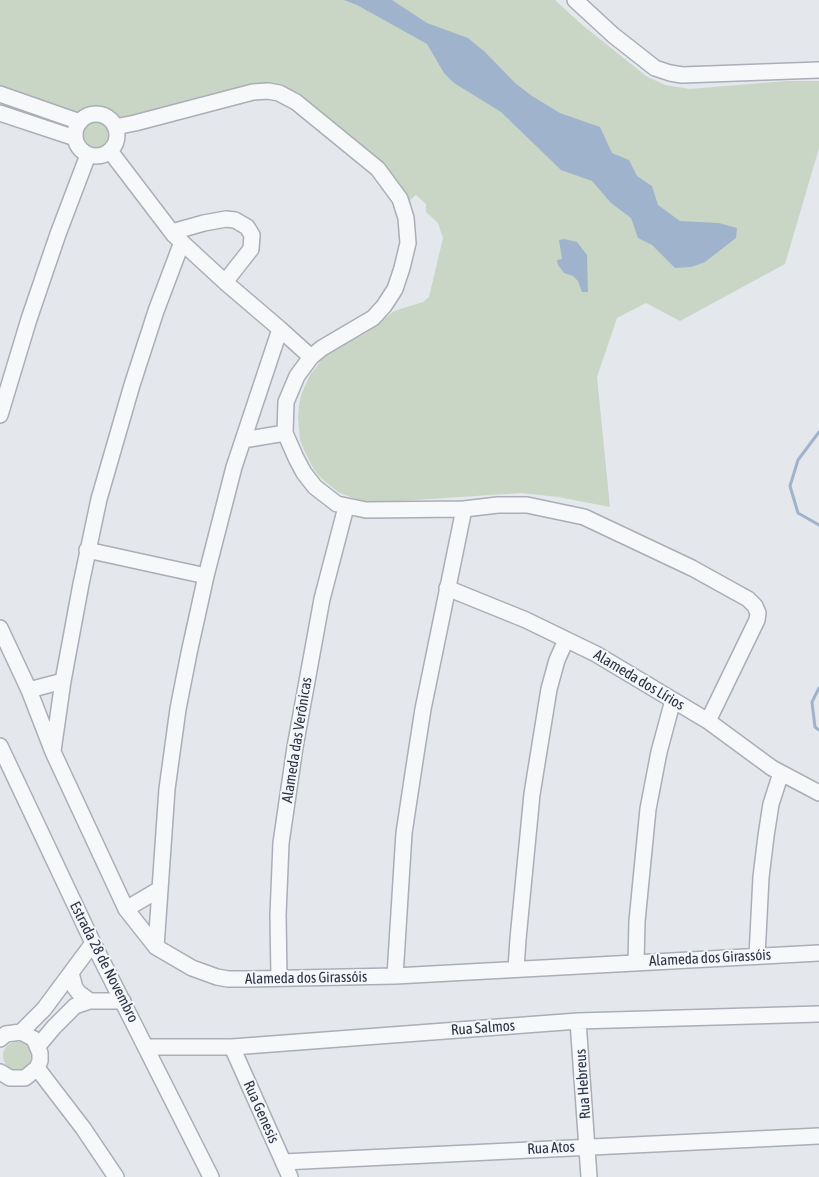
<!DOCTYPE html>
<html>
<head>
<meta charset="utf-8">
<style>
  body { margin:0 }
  canvas { display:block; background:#e4e7ec }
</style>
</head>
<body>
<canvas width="819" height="1177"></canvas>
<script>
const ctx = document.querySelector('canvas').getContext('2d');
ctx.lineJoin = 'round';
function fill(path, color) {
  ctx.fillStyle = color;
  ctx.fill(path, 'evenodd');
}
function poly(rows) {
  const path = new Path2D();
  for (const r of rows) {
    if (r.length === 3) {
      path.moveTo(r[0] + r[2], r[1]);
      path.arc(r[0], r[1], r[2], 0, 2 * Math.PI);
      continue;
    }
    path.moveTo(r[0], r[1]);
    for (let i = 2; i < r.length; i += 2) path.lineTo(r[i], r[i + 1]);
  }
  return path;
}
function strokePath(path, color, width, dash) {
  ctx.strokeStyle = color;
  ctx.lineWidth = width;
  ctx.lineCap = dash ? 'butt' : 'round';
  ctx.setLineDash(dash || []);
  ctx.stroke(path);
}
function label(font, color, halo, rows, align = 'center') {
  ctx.font = font + ' "Asap Condensed",sans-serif';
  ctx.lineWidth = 4;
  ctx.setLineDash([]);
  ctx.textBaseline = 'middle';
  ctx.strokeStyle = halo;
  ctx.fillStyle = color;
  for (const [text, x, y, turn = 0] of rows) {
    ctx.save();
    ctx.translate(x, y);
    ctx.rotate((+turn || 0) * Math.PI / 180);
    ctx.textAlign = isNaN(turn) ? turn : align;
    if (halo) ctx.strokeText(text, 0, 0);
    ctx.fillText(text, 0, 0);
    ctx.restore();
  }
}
const green = poly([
  [0,0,555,0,580,23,646,76,665,85,690,89,786,81,819,81,819,148,785,264,680,321,646,303,617,318,597,377,610,507,558,497,521,493,369,503,358,500,338,492,321,478,314,470,304,450,300,440,298,418,299,406,301,395,310,375,324,357,333,350,366,333,393,312,403,308,423,302,429,297,443,238,438,223,426,212,426,204,416,195,410,200,406,200,281,88,118,119,106,113,92,110,79,113,0,87],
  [96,135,13],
  [17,1056,14]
]);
const water = poly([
  [344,0,392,0,427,23,468,38,485,52,515,83,532,96,560,113,600,127,612,153,629,160,637,176,652,186,658,205,680,221,719,223,737,228,736,238,705,262,691,267,675,268,652,245,638,238,631,218,611,203,592,181,561,170,501,112,454,83,444,73,427,44,357,5],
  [564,239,577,242,587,255,588,292,582,292,578,281,573,276,564,273,558,265,557,260,562,259,559,240]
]);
const stream = poly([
  [819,432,798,460,790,486,798,513,819,525],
  [819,688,812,702,815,727,819,730]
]);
const minor = poly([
  [575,0,613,35,655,68,670,73,682,75,819,70],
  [0,94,80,122],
  [0,113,75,138],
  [96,135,21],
  [115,127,135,123,253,92,268,91,279,93,296,102,378,169,400,199,406,218,408,243,402,268,395,289,384,306,373,318,322,348,311,357,297,376,286,402,285,433,296,458,304,473,315,487,337,504,366,510,464,509,498,505,527,505,584,517,692,568,748,599,755,606,758,613,757,620,708,721],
  [110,151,174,235,225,282,280,329,311,357],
  [172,232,204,223,226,219,235,220,247,227,252,235,251,249,225,282],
  [0,415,29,319,58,234,88,155],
  [243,440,285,433],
  [87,550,206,576],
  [447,588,526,620,596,654,708,721,772,768,819,793],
  [0,628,29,690,53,752,126,909,156,947,192,968,217,977,228,979,248,979,395,976,819,953],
  [29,690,63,681],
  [0,746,93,943,211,1177],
  [53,751,63,681,81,584,99,499,132,385,156,311,182,242],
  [126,909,160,889],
  [156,947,167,789,178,709,189,653,206,576,234,467,280,329],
  [757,956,761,877,766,836,771,804,781,773],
  [636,962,637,921,648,809,659,752,673,700],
  [516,969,518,939,532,794,549,689,557,660,566,640],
  [71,973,75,988,79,993,90,1001],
  [395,976,404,833,414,767,423,709,464,509],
  [279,978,278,915,281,843,295,747,322,599,346,507],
  [578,1021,589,1177],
  [21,1032,44,1009,93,943],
  [0,1039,6,1034,21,1032,34,1039,40,1053,40,1061,37,1068,25,1078,10,1078,0,1072],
  [38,1046,54,1027,75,1006,90,1001,123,1001],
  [146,1047,232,1047,578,1021,819,1014],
  [232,1047,290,1177],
  [37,1068,83,1128,116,1177],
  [283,1162,819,1136]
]);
const streetNames = [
  ["Alameda dos Lírios",639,680,31],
  ["Alameda das Verônicas",297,740,-81],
  ["Alameda dos Girassóis",710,958,-3],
  ["Estrada 28 de Novembro",104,962,63],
  ["Alameda dos Girassóis",306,978,-1],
  ["Rua Salmos",483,1028,-4],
  ["Rua Hebreus",583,1084,-94],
  ["Rua Genesis",261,1112,66],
  ["Rua Atos",551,1148,-3]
];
fill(green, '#c9d6c5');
fill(water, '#9fb4cc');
strokePath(stream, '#9fb4cc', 3);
strokePath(minor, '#a9aeb7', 18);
strokePath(minor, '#f7f8fa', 15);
label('15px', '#2b3445', '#f4f6f9', streetNames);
</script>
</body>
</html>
